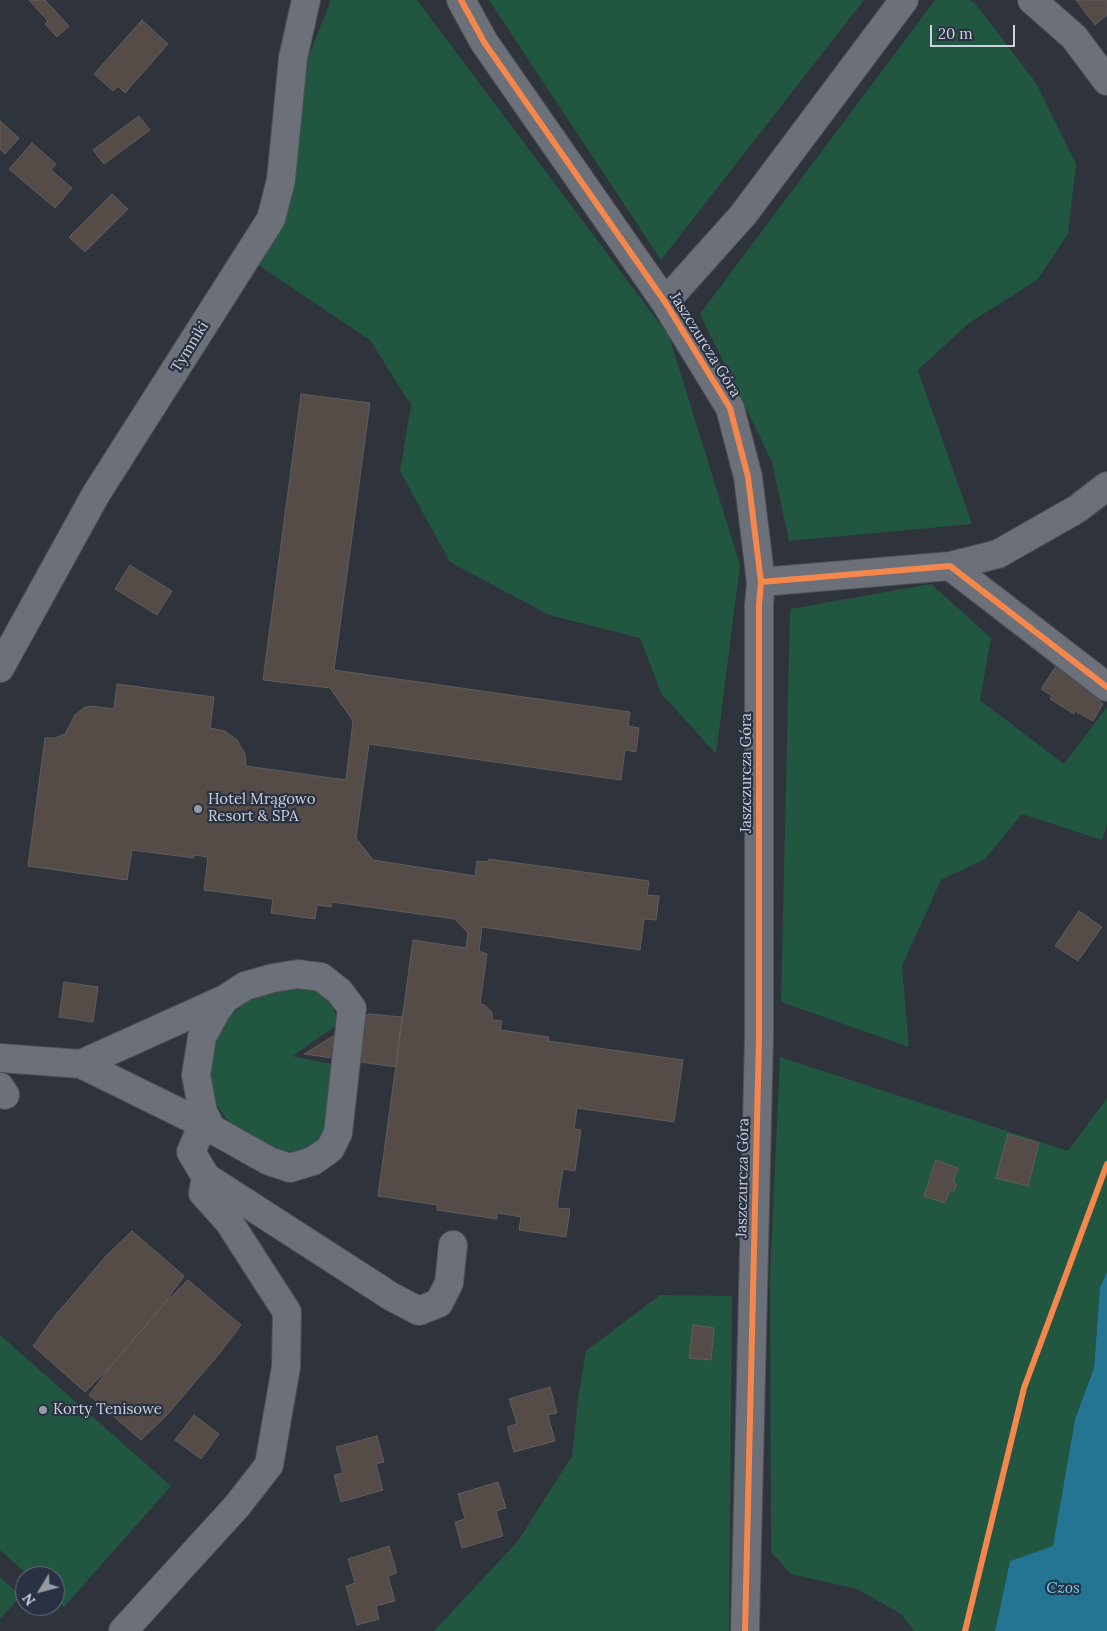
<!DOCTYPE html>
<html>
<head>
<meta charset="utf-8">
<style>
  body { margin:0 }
  #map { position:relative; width:1107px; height:1631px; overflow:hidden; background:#2f333c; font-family:Lora,serif }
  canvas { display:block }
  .north { position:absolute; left:15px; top:1566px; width:50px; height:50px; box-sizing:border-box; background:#293142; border:1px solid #6b7180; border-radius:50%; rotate:233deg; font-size:14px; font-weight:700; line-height:20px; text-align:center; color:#cdd2dd }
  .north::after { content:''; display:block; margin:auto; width:18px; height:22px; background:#969aa5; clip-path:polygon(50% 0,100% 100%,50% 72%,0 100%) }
  .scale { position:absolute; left:930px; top:25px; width:85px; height:22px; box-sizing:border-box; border:2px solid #cdd2dd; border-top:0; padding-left:6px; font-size:15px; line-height:18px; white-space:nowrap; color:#cdd2dd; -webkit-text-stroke:4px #293142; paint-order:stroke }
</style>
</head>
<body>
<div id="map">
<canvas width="1107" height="1631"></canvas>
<div class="north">N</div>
<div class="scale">20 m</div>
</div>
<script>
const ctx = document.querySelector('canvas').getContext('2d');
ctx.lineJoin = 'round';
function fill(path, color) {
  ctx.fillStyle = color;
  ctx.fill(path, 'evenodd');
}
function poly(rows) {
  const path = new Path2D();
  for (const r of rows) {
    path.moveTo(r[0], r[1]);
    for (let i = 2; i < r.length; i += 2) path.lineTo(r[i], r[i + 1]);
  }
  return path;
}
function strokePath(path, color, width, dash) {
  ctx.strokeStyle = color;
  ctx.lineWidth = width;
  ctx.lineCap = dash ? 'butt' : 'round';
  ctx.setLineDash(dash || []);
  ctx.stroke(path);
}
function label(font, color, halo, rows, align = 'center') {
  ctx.font = font + ' Lora,serif';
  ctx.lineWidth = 4.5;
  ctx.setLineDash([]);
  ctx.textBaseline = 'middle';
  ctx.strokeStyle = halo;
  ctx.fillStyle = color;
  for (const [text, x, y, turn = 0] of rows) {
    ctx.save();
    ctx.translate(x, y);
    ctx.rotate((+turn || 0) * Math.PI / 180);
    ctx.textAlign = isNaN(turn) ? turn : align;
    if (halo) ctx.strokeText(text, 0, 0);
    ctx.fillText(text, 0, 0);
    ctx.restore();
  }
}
const green = poly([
  [331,0,417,0,669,336,740,565,716,754,661,693,640,638,549,615,450,562,400,471,411,405,370,340,248,258,292,98],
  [489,0,864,0,661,260],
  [935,0,969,0,975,3,1036,83,1076,164,1068,234,1037,280,969,323,918,370,972,524,789,541,772,462,700,314],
  [931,584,991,638,980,700,1064,764,1107,707,1107,825,1102,840,1022,814,985,859,941,880,902,966,909,1047,781,1002,790,609],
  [303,986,318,993,332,1004,339,1024,292,1056,336,1065,327,1121,321,1135,308,1149,291,1152,259,1147,232,1127,217,1105,208,1074,215,1043,228,1018,248,1000,274,990],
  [780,1057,1068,1151,1107,1098,1107,1272,1100,1287,1094,1368,1075,1419,1053,1546,1010,1561,995,1631,914,1631,901,1614,857,1589,791,1574,771,1552,770,1278],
  [660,1295,732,1296,729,1631,434,1631,518,1541,572,1456,578,1399,586,1351],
  [0,1335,171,1486,64,1607,55,1599,55,1576,29,1576,0,1550],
  [0,1577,21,1596,0,1619]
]);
const water = poly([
  [1107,1272,1107,1631,995,1631,1010,1561,1053,1546,1075,1419,1094,1368,1100,1287]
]);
const building = poly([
  [29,0,45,0,69,26,57,37,45,24,48,21,29,0],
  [1076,0,1107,0,1107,15,1095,25,1076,0],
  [142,20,168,44,125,93,118,86,113,91,94,74,142,20],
  [139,116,150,130,104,164,93,150,139,116],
  [0,121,19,138,5,154,0,149,0,121],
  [32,143,56,164,51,170,72,188,55,208,9,169,32,143],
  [112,194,128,209,85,252,69,237,112,194],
  [301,394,370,403,334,670,630,712,628,726,639,728,636,752,625,750,621,780,369,744,356,838,373,860,475,876,477,861,489,862,489,859,649,881,647,895,659,896,656,920,644,919,640,950,482,927,479,951,487,954,480,1004,484,1005,490,1010,492,1013,493,1020,502,1021,500,1030,549,1037,548,1041,683,1060,674,1122,577,1108,574,1129,581,1130,575,1171,563,1169,557,1208,570,1209,566,1237,519,1230,521,1217,497,1213,497,1219,437,1210,437,1205,378,1196,413,940,466,948,468,933,455,919,332,902,331,907,317,905,315,919,271,913,273,899,204,890,208,857,194,855,194,858,132,850,127,880,28,866,45,738,55,738,65,734,75,715,84,708,90,706,114,709,117,684,214,697,210,728,225,731,237,740,245,754,246,766,346,780,353,721,330,688,263,680,301,394],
  [130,565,172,591,157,615,115,589,130,565],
  [1056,666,1080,681,1103,704,1093,721,1075,711,1074,714,1050,699,1052,696,1041,689,1056,666],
  [1079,911,1102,927,1078,961,1055,946,1079,911],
  [64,982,98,987,93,1022,59,1017,64,982],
  [369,1014,402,1017,396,1067,304,1054,369,1014],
  [1008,1134,1039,1143,1028,1186,996,1178,1008,1134],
  [936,1160,958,1168,953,1182,957,1184,954,1191,950,1190,945,1203,924,1196,936,1160],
  [132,1231,184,1276,164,1304,110,1367,85,1392,33,1346,54,1317,106,1256,132,1231],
  [188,1280,241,1325,219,1354,167,1415,141,1440,89,1395,110,1367,164,1304,188,1280],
  [693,1325,714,1328,711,1360,689,1358,693,1325],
  [550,1387,557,1413,548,1415,555,1441,514,1452,507,1427,517,1424,509,1399,550,1387],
  [194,1415,219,1434,201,1459,175,1440,194,1415],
  [377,1436,384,1462,376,1464,383,1490,341,1502,334,1475,343,1473,336,1447,377,1436],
  [498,1482,506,1508,496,1511,503,1536,462,1548,455,1522,465,1519,458,1494,498,1482],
  [389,1546,397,1573,388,1576,395,1601,376,1606,379,1619,357,1625,346,1586,355,1583,348,1559,389,1546]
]);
const minor = poly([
  [461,0,484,42,665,302,730,408,748,477,761,582,759,605,759,1037,745,1631],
  [1032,0,1074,37,1107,81],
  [665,302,743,215,904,0],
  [950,566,1107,687],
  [761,582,950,566,998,554,1077,509,1107,486],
  [0,668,96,494,271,219,281,180,293,58,306,0],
  [0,1058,81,1064,203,1124,269,1161,290,1168,313,1161,330,1149,338,1133,352,1008,339,991,321,977,298,974,273,978,245,986,225,999,81,1064],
  [0,1087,5,1095],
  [203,1124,191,1152,206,1177,392,1297,419,1311,439,1303,449,1283,453,1245],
  [211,1128,203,1112,196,1075,202,1037,216,1011,225,999],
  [123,1631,237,1506,269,1465,286,1367,287,1312,229,1222,203,1193,206,1177]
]);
const cycleway = poly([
  [461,0,484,42,665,302,730,408,748,477,761,582,759,605,759,1037,745,1631],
  [761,582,950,566,1107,687],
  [965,1631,1024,1388,1107,1164]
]);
const markers = [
  [198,809,5,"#969aa5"],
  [43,1410,5,"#969aa5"]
];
const streetNames = [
  ["Jaszczurcza Góra",705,345,58],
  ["Tymniki",190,347,-58],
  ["Jaszczurcza Góra",747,773,-90],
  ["Jaszczurcza Góra",743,1178,-89]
];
const poiNames = [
  ["Hotel Mrągowo",208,800],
  ["Resort & SPA",208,817],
  ["Korty Tenisowe",53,1410]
];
const waterNames = [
  ["Czos",1063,1588]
];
fill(green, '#215640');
fill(water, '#247592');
fill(building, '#564c47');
strokePath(building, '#5f5d5f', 1);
strokePath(minor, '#4c4f57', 30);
strokePath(minor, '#6c7078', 28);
strokePath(cycleway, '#f5874c', 6);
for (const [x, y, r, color] of markers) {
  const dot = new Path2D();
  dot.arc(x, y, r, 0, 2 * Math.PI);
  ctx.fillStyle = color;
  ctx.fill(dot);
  strokePath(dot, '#293142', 2);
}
label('15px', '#cdd2dd', '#293142', streetNames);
label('15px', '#cdd2dd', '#293142', poiNames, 'left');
label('italic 16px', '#64d4fd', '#293142', waterNames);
</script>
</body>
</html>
